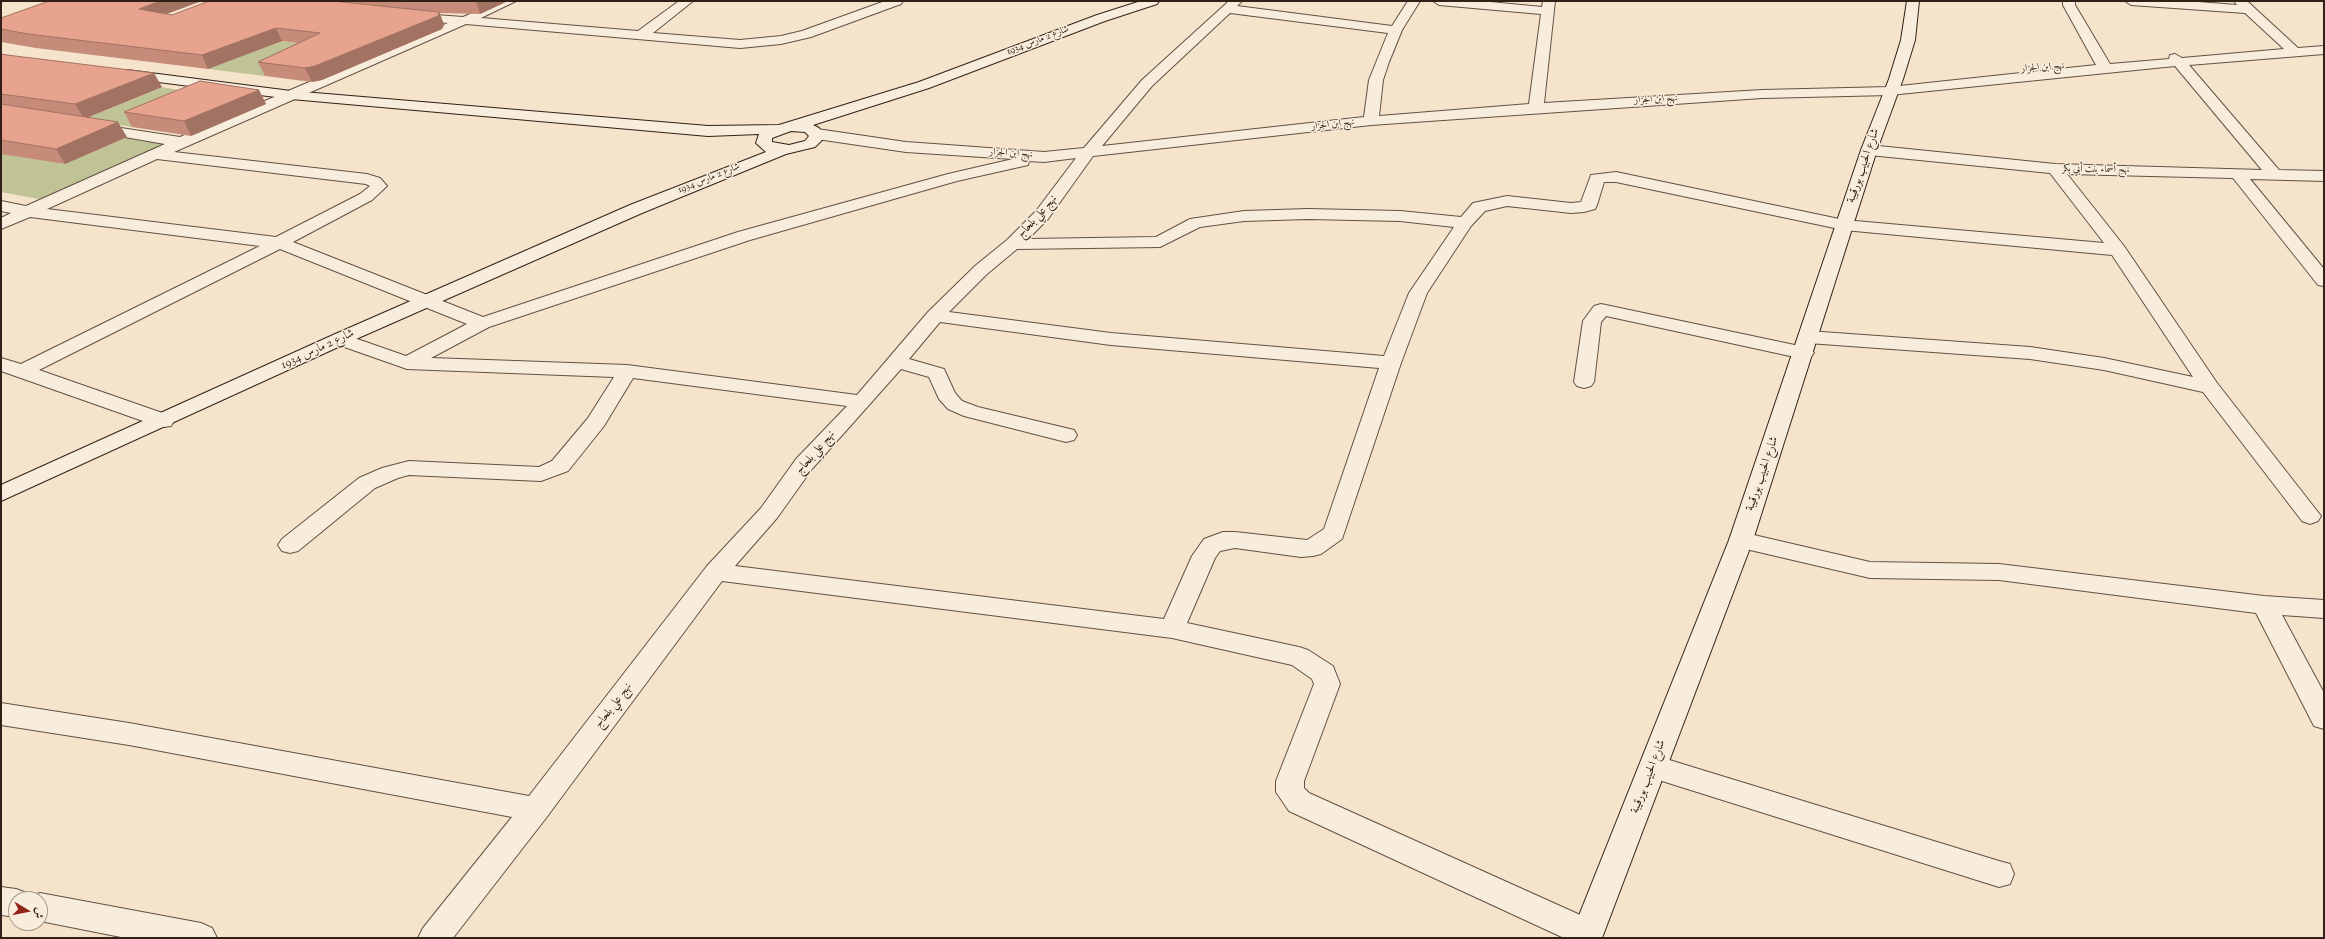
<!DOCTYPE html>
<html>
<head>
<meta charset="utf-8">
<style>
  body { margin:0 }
  #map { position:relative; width:2325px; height:939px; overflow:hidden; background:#f5e3cb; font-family:"Sorts Mill Goudy",Amiri,serif }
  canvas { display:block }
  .frame { position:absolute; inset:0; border:2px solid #312017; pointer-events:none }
  .north { position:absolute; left:8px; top:891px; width:40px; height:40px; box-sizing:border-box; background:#f8eddd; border:1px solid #a89b8e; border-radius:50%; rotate:100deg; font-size:11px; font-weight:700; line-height:16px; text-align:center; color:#312017 }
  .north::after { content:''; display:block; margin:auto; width:14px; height:18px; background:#8f2418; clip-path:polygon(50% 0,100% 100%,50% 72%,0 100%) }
</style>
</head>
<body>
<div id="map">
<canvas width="2325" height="939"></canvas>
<div class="frame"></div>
<div class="north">ش</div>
</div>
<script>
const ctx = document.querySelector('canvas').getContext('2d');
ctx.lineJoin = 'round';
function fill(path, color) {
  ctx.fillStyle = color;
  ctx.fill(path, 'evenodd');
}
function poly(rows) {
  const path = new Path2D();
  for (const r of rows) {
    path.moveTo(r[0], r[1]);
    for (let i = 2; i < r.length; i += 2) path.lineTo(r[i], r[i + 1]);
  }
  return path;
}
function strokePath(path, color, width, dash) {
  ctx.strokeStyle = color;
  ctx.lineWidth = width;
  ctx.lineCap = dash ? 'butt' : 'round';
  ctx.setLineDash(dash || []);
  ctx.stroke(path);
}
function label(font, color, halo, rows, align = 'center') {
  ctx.font = font + ' "Sorts Mill Goudy",Amiri,serif';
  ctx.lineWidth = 3;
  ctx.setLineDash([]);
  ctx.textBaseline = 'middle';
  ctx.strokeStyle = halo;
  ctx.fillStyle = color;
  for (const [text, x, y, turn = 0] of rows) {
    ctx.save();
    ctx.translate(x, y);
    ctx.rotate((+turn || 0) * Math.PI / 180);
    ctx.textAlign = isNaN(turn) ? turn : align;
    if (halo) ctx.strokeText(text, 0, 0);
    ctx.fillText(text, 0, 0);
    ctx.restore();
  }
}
const green = poly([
  [282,41,326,47,265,76,208,69],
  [162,87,208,95,132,127,84,119],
  [127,137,166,144,49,201,1,192,1,153,65,164]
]);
const street = poly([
  [500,1,516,1,481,18,638,31,679,1,693,1,653,33,740,40,781,36,802,31,885,1,903,1,901,4,811,37,781,44,740,48,466,24,174,152,367,174,380,178,387,186,372,200,293,242,483,317,738,232,948,174,1013,159,906,152,817,139,812,137,809,134,812,131,817,129,906,142,1044,152,1084,148,1142,80,1229,1,1242,1,1237,6,1392,26,1408,1,1420,1,1402,30,1389,62,1383,80,1379,116,1529,104,1541,14,1439,5,1433,1,1480,1,1542,7,1543,1,1555,1,1544,103,1762,90,1890,87,2096,65,2063,5,2063,1,2075,1,2075,5,2110,64,2169,59,2170,55,2175,54,2182,58,2284,49,2245,13,2131,5,2125,1,2185,1,2237,5,2234,1,2247,1,2298,48,2324,46,2324,54,2189,65,2279,170,2324,171,2324,181,2250,179,2324,269,2324,286,2318,285,2233,178,2067,174,2124,246,2217,383,2321,516,2318,521,2310,524,2302,521,2203,392,2104,370,2030,359,1808,343,1801,341,1798,337,1801,333,1808,331,2030,347,2104,358,2193,377,2112,255,1844,230,1616,182,1604,182,1597,205,1595,209,1584,212,1571,213,1507,206,1485,211,1471,226,1427,293,1401,363,1342,539,1321,554,1313,556,1301,557,1235,548,1220,551,1215,558,1187,623,1299,647,1308,650,1333,666,1340,684,1304,781,1304,788,1309,793,1598,923,1603,933,1601,938,1564,938,1289,811,1276,792,1276,781,1314,684,1312,679,1292,665,1172,638,722,581,546,818,453,938,418,938,423,928,512,817,129,745,1,725,1,703,129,723,529,796,707,566,761,508,796,459,847,406,633,378,604,426,568,471,541,481,409,475,398,478,375,488,298,551,290,553,282,551,278,545,282,539,359,478,382,468,409,461,539,467,552,461,588,418,614,377,407,369,333,343,330,339,333,335,340,333,406,356,467,324,280,249,39,370,171,416,174,421,171,426,164,427,157,426,1,371,1,358,21,364,260,246,30,217,1,229,1,218,11,213,1,211,1,201,26,206,165,144,90,131,88,128,90,125,95,124,180,137,448,23,412,20,406,16,408,13,463,17,500,1],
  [1230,13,1388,33,1369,80,1364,117,1102,146,1152,86,1230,13],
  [2175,66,2262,170,2055,164,1869,145,1864,147,1861,150,1864,153,1869,155,2050,173,2104,243,1844,220,1616,172,1591,175,1581,202,1571,203,1507,196,1473,203,1461,217,1400,211,1308,209,1244,211,1190,219,1156,237,1028,239,1048,219,1093,156,1371,125,1762,98,1890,95,2175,66],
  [1076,158,1036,211,1007,240,975,266,928,312,857,395,627,365,431,358,489,327,750,240,957,181,1028,165,1029,161,1044,162,1076,158],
  [157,159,366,184,370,186,360,194,276,237,47,209,157,159],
  [1308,219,1400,221,1454,227,1409,293,1384,356,1111,333,949,312,987,274,1017,249,1160,247,1200,227,1244,221,1308,219],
  [940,322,1111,345,1379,368,1324,529,1307,540,1235,532,1223,532,1204,539,1192,556,1164,619,735,566,777,518,812,469,901,369,929,377,939,399,948,409,964,416,1066,442,1074,440,1077,435,1074,430,978,407,962,401,955,393,944,369,909,359,940,322],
  [1601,304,1804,347,1811,349,1814,353,1811,357,1804,359,1606,316,1601,322,1594,382,1591,386,1584,388,1577,386,1574,382,1583,321,1594,306,1601,304],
  [1741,532,1870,562,1999,564,2264,596,2324,600,2324,618,2282,615,2324,693,2324,729,2314,726,2256,613,1999,580,1870,578,1733,546,1729,540,1733,534,1741,532],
  [1653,755,1999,861,2010,864,2014,874,2010,884,1999,887,1643,775,1639,767,1643,759,1653,755],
  [1,887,16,889,27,893,29,897,40,893,201,923,212,928,217,938,126,938,40,921,40,899,16,899,16,917,1,915,1,887]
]);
const secondary = poly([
  [1141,1,1159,1,1157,4,1105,21,929,88,813,125,819,128,825,137,815,147,786,154,642,213,347,343,1,501,1,485,333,335,630,205,766,152,756,143,759,134,708,136,291,99,127,78,122,77,120,74,122,71,127,70,291,91,708,126,779,125,919,82,1097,15,1141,1],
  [791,131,805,132,809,136,805,141,789,145,772,142,772,138,791,131],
  [1907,1,1919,1,1915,40,1903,79,1877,150,1753,540,1602,938,1570,938,1729,540,1861,150,1889,79,1901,40,1907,1]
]);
const wall = poly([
  [209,1,508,1,480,14,440,13,444,25,442,29,322,80,312,82,265,76,258,62,298,43,282,41,208,69,36,48,1,42,1,18,167,14,172,15],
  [1,54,162,87,87,117,127,137,65,164,1,154],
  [259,90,266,104,191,136,132,127,124,112]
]);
const shadedWall = poly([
  [160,1,202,1,145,22,139,9],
  [476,1,508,1,480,14],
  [439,12,444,25,442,29,322,80,312,82,305,68],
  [276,28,282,41,208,69,202,55],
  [154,73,162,87,84,119,75,104],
  [259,90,266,104,191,136,184,121],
  [118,122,127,137,65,164,56,149]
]);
const building = poly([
  [49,1,160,1,139,9,172,15,209,1,332,1,439,12,438,16,315,66,305,68,258,62,320,33,276,28,202,55,28,34,1,29,1,18,49,1],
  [1,54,7,55,154,73,75,104,1,94,1,54],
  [200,81,259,90,184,121,124,112,200,81],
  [1,104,118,122,56,149,1,140,1,104]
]);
const farStreetnames = [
  ["شارع 2 مارس 1934",1038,41,-21],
  ["نهج ابن الجزار",2043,68,-4],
  ["نهج ابن الجزار",1656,100,-3],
  ["نهج ابن الجزار",1333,125,-6],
  ["نهج ابن الجزار",1011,154,4],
  ["نهج أسماء بنت أبي بكر",2096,170,1],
  ["شارع 2 مارس 1934",709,179,-22]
];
const streetNames = [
  ["شارع الحبيب بورقيبة",1864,166,-71],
  ["نهج علي بلحاج",1038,217,-48],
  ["شارع 2 مارس 1934",318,350,-25],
  ["نهج علي بلحاج",816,453,-49],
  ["شارع الحبيب بورقيبة",1763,474,-71],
  ["نهج علي بلحاج",614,706,-53],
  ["شارع الحبيب بورقيبة",1649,777,-69]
];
fill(green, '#c0c395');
strokePath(street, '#625144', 2);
strokePath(secondary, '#312017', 2);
fill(street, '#f8eddd');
fill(secondary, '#f8eddd');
fill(wall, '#c78c79');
fill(shadedWall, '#a27263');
fill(building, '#e7a38d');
strokePath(building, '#a27263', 1);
label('10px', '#312017', '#f8eddd', farStreetnames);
label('12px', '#312017', '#f8eddd', streetNames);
</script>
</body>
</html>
